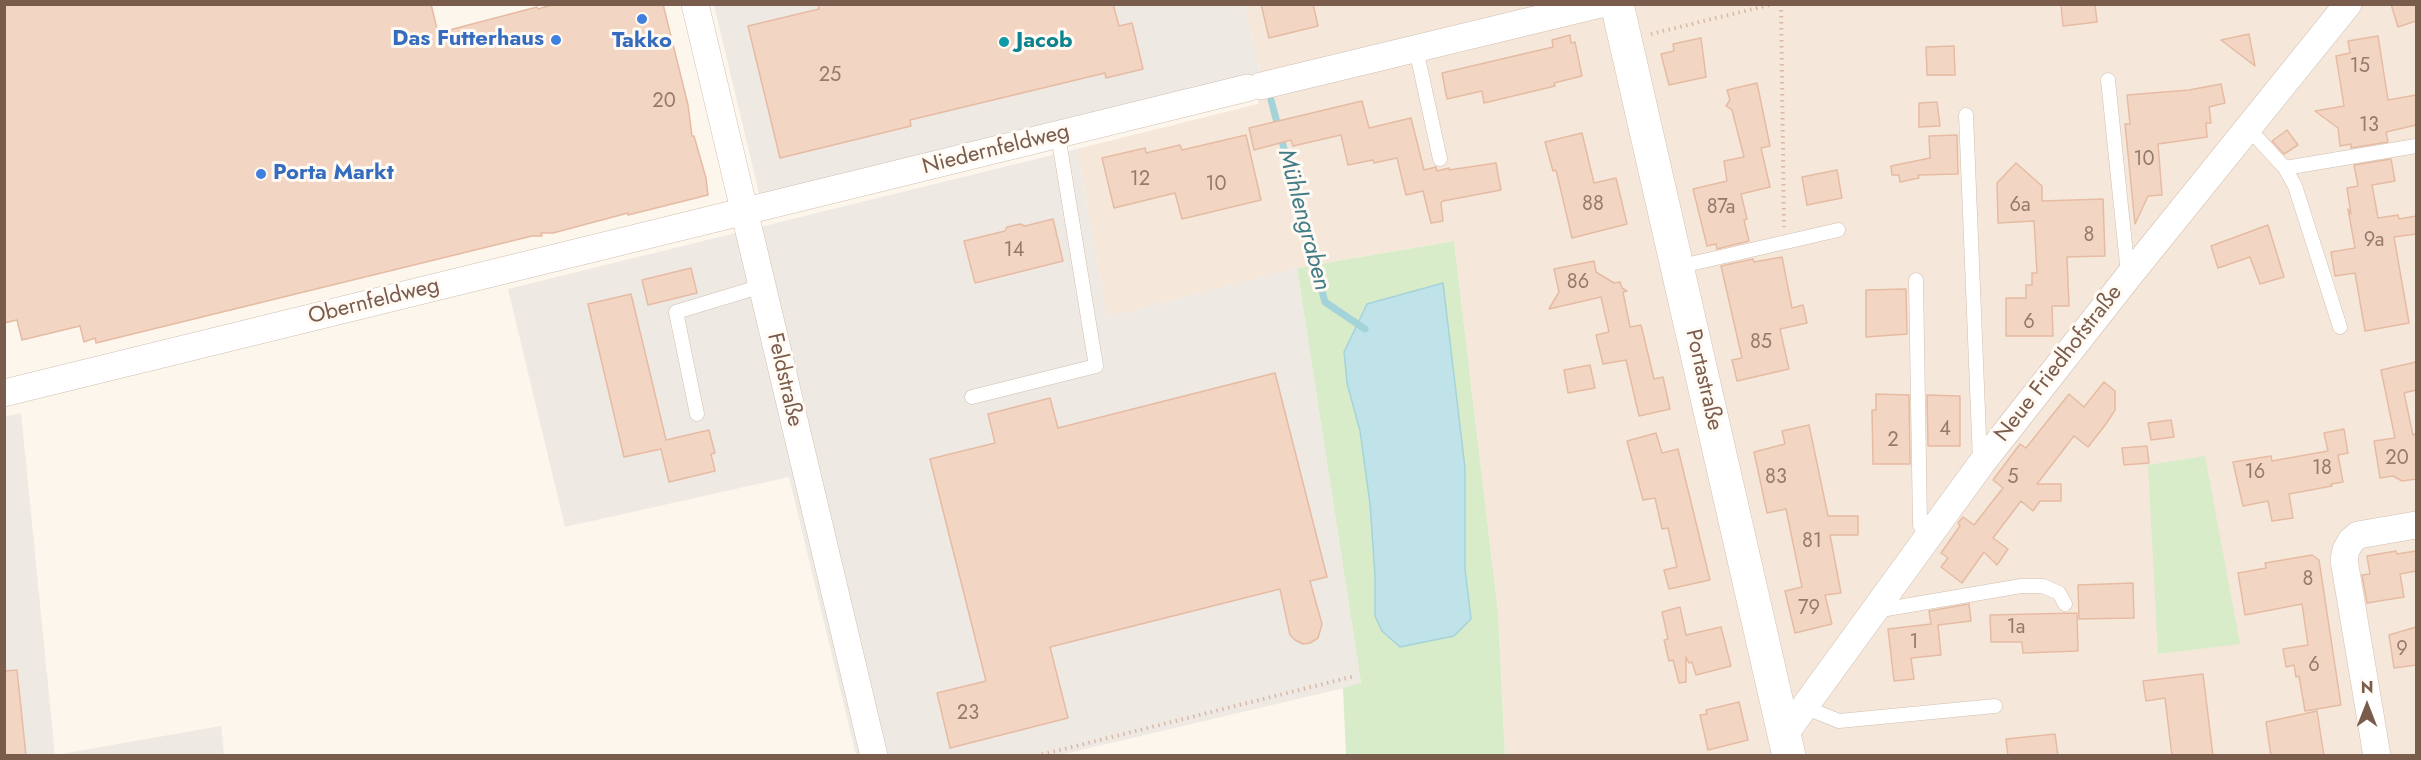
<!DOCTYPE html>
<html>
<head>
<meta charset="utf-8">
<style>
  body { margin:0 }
  #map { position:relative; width:2421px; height:760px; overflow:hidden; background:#fdf6ec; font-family:Jost,sans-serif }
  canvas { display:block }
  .frame { position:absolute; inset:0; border:6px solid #7a5c4d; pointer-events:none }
  .north { position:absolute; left:2337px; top:676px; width:60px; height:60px; -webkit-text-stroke:4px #fffaf3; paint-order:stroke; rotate:0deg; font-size:16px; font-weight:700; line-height:24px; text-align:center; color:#7a5c4d }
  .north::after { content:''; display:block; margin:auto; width:21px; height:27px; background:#7a5c4d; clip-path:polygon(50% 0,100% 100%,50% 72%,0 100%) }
</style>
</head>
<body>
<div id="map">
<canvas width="2421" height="760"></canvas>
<div class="frame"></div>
<div class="north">N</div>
</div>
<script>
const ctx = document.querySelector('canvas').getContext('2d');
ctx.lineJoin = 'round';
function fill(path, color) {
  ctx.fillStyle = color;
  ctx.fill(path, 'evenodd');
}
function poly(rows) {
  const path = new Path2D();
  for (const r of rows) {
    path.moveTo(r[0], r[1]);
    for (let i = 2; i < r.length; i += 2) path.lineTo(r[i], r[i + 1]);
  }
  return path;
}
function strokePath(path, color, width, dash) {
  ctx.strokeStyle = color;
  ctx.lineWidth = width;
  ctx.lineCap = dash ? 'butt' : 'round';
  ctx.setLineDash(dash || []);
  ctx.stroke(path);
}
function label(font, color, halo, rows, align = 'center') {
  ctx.font = font + ' Jost,sans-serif';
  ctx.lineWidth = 6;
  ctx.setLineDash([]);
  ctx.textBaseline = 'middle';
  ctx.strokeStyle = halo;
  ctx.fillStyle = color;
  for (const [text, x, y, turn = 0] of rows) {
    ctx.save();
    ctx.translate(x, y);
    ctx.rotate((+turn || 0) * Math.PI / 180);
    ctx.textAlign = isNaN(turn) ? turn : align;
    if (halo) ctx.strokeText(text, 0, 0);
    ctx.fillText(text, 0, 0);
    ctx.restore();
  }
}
const residential = poly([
  [1245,5,2416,5,2416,755,1505,755,1498,612,1454,241,1297,268,1107,317,1077,149,1258,104,1261,76]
]);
const industrial = poly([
  [714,5,1245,5,1261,76,762,206],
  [1077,149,1107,317,1297,268,1361,684,1060,755,856,755,789,477,565,527,508,289],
  [21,413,55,755,221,726,224,755,5,755,4,417]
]);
const green = poly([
  [1454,241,1498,612,1505,755,1346,755,1343,688,1361,683,1297,268],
  [1443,283,1465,468,1465,569,1471,619,1454,636,1400,647,1382,631,1375,616,1375,575,1370,504,1360,431,1347,383,1358,323,1367,304],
  [2205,456,2240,644,2158,654,2148,465]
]);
const water = poly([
  [1443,283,1465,468,1465,569,1471,619,1454,636,1400,647,1382,631,1375,616,1375,575,1370,504,1360,431,1347,383,1344,352,1367,304,1443,283]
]);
const stream = poly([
  [1271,100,1325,302,1365,329]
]);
const building = poly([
  [4,4,431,4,438,33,537,7,538,9,555,4,663,4,688,105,692,136,694,136,706,178,708,195,628,215,628,213,553,233,541,233,542,236,532,236,96,343,95,338,84,342,80,326,22,340,17,320,4,323,4,4],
  [818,4,1113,4,1119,26,1132,23,1143,69,1106,78,1105,73,910,120,911,126,780,158,748,26,819,9,818,4],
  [1261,4,1313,4,1318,26,1269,38,1261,4],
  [2061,4,2095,4,2097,22,2063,26,2061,4],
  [2391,4,2416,4,2416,21,2398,27,2391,4],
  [2249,34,2255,66,2221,40,2249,34],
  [1570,35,1571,43,1575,42,1582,76,1554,83,1555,86,1484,103,1482,91,1447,99,1442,73,1553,47,1552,40,1570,35],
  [2378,36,2388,100,2416,95,2416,125,2386,132,2388,142,2351,148,2351,144,2340,146,2338,128,2315,111,2344,106,2336,56,2350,53,2348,41,2378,36],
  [1701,38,1706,77,1669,85,1661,54,1674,51,1673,44,1701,38],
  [1954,46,1955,75,1927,75,1926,47,1954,46],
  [1757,83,1770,146,1761,148,1770,187,1741,194,1747,219,1744,220,1749,241,1717,249,1716,244,1707,246,1693,189,1727,181,1724,161,1744,157,1732,110,1726,106,1730,100,1727,90,1757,83],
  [2221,84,2225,103,2209,107,2211,123,2206,123,2207,137,2158,144,2162,195,2148,196,2135,224,2125,124,2130,124,2127,95,2189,90,2221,84],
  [1362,101,1369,128,1411,118,1424,170,1436,167,1437,171,1449,168,1449,170,1496,163,1501,190,1443,201,1441,203,1443,221,1431,223,1423,191,1406,195,1397,158,1374,163,1373,160,1348,165,1341,135,1293,146,1291,140,1254,150,1249,128,1362,101],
  [1937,102,1940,126,1919,127,1919,103,1937,102],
  [2287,130,2298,145,2284,154,2272,141,2287,130],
  [1582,133,1594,183,1616,178,1627,224,1572,238,1556,170,1553,171,1545,142,1582,133],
  [1246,135,1261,200,1182,219,1175,193,1114,208,1102,158,1145,148,1146,153,1180,145,1182,150,1246,135],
  [1957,135,1958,174,1918,175,1919,178,1900,182,1899,175,1892,175,1891,166,1930,158,1929,136,1957,135],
  [2391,159,2395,181,2372,185,2378,218,2398,215,2399,219,2416,216,2416,234,2394,237,2409,323,2365,331,2355,273,2335,276,2331,252,2355,248,2348,209,2351,214,2347,188,2358,186,2354,165,2391,159],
  [2016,163,2042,186,2042,201,2103,199,2105,256,2067,257,2069,306,2052,306,2053,336,2006,336,2006,298,2026,298,2026,285,2032,285,2032,273,2037,273,2034,221,1998,223,1997,183,2016,163],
  [1837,170,1842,198,1807,205,1802,177,1837,170],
  [1053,219,1063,261,975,283,964,241,1005,231,1007,227,1020,224,1025,226,1053,219],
  [2268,225,2284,277,2260,284,2250,257,2218,268,2211,246,2268,225],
  [1782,257,1792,308,1803,305,1807,323,1780,329,1789,369,1737,381,1732,360,1742,358,1721,266,1753,259,1754,262,1782,257],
  [1594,261,1596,272,1614,283,1620,282,1622,288,1627,291,1623,292,1630,327,1641,325,1654,379,1663,377,1670,409,1639,416,1626,360,1603,364,1596,335,1609,332,1601,297,1549,309,1559,292,1554,269,1594,261],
  [691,268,697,293,648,305,642,280,691,268],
  [1906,289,1907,334,1866,337,1866,290,1906,289],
  [631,294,666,440,709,430,715,453,711,454,715,471,669,482,661,449,624,457,588,304,631,294],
  [2416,362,2416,390,2404,393,2413,435,2416,434,2416,479,2402,481,2393,476,2380,478,2374,441,2395,438,2381,370,2416,362],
  [1590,365,1595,388,1568,393,1564,370,1590,365],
  [1275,373,1327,577,1310,581,1322,624,1318,638,1310,643,1303,644,1295,640,1290,635,1280,589,1050,647,1068,718,950,748,937,693,986,681,930,459,995,443,988,414,1050,398,1058,428,1275,373],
  [2104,382,2115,391,2115,410,2106,424,2088,447,2074,436,2037,484,2061,484,2061,501,2040,501,2033,511,2021,501,1993,538,2008,549,1997,565,1984,552,1962,583,1941,567,1948,558,1941,553,1960,526,1958,523,1963,517,1974,525,2003,488,1993,480,2020,444,2026,448,2069,394,2084,407,2104,382],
  [1876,394,1909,395,1910,464,1873,464,1872,410,1876,410,1876,394],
  [1927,395,1960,396,1960,446,1928,446,1927,395],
  [2171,420,2174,437,2151,440,2148,423,2171,420],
  [1809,425,1828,516,1858,516,1858,535,1830,535,1841,593,1825,595,1832,624,1795,633,1785,591,1802,587,1786,509,1767,513,1754,452,1785,444,1782,431,1809,425],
  [2344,429,2348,453,2338,455,2343,482,2331,484,2332,486,2289,494,2293,518,2272,521,2268,501,2243,506,2233,462,2271,456,2272,461,2328,451,2324,433,2344,429],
  [1656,433,1662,453,1678,449,1710,580,1669,589,1664,570,1677,567,1668,528,1662,529,1655,498,1643,500,1627,441,1656,433],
  [2147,446,2149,463,2124,465,2122,448,2147,446],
  [2396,551,2397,554,2416,551,2416,571,2400,574,2404,597,2367,603,2362,575,2370,574,2367,556,2396,551],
  [2312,555,2319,560,2341,705,2305,711,2299,676,2296,677,2294,665,2286,667,2283,649,2308,645,2302,604,2245,615,2238,573,2266,568,2265,563,2312,555],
  [2133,583,2134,618,2079,619,2078,585,2133,583],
  [1969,604,1971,621,1938,625,1941,655,1911,658,1914,679,1894,681,1888,629,1931,624,1929,611,1969,604],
  [1680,607,1686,635,1721,627,1731,666,1696,675,1692,662,1689,663,1686,657,1686,682,1679,683,1673,660,1669,661,1664,640,1668,639,1662,612,1680,607],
  [2077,613,2078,651,2023,653,2022,642,1991,642,1990,615,2077,613],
  [2416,627,2416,665,2394,668,2389,635,2416,627],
  [17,670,26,756,4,756,4,671,17,670],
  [2203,674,2213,756,2172,756,2165,698,2146,701,2143,681,2203,674],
  [1739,702,1748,740,1708,750,1700,715,1707,714,1706,710,1739,702],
  [2317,711,2324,756,2271,756,2266,722,2317,711],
  [2055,734,2058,756,2008,756,2006,739,2055,734]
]);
const path = poly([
  [1781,4,1784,227],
  [1651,34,1773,4],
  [1036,756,1355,676]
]);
const lane = poly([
  [1416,49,1440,159],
  [2108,80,2128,274],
  [1966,115,1980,461],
  [2248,128,2285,168,2416,146],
  [2285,168,2295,186,2340,327],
  [1677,267,1838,230],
  [1916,280,1920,525,1927,538],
  [972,397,1096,366,1058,135],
  [697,414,676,312,762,286],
  [1875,611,2021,586,2043,586,2059,593,2065,604],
  [1804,707,1839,721,1995,706]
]);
const street = poly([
  [695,4,874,756],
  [1261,86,1601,4],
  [4,393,1247,88],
  [1784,735,1981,464,2128,277,2348,4],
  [2377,756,2344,560,2346,550,2351,541,2358,535,2416,525]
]);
const secondary = poly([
  [1617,4,1789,756]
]);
const markers = [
  [642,19,6,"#3f7fe0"],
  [556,40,6,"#3f7fe0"],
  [1004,42,6,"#0f9aa8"],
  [261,174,6,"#3f7fe0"]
];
const numberNames = [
  ["15",2360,67],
  ["25",830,76],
  ["20",664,102],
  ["13",2369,126],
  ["10",2144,160],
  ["12",1140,180],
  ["10",1216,185],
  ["88",1593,205],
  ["6a",2020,206],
  ["87a",1721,208],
  ["8",2089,236],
  ["9a",2374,241],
  ["14",1014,251],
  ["86",1578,283],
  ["6",2029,323],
  ["85",1761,343],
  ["4",1945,430],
  ["2",1893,441],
  ["20",2397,459],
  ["18",2322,469],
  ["16",2255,473],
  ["83",1776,478],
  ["5",2013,478],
  ["81",1812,542],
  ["8",2308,580],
  ["79",1809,609],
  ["1a",2016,628],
  ["1",1914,643],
  ["9",2402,650],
  ["6",2314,666],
  ["23",968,714]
];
const shopNames = [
  ["Das Futterhaus",544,40],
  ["Takko",642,42,"center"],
  ["Porta Markt",273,174,"left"]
];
const cultureNames = [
  ["Jacob",1016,42]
];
const streetNames = [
  ["Niedernfeldweg",996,150,-14],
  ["Obernfeldweg",374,302,-14],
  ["Neue Friedhofstraße",2059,364,-52],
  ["Feldstraße",784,380,77],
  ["Portastraße",1703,380,77]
];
const waterNames = [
  ["Mühlengraben",1303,220,75]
];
fill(residential, '#f5e8da');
fill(industrial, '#efe9e4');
fill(green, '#d8ecc9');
fill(water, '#bfe3e8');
strokePath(water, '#a5d3da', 1.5);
strokePath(stream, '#a5d3da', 7);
fill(building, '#f3d5c3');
strokePath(building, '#e6bba3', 1.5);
strokePath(lane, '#d1beb0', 15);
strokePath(street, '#d1beb0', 28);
strokePath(secondary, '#d6c0b0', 34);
strokePath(path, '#d9b8a5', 4, [1.5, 4.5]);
strokePath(lane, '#fff', 14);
strokePath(street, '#fff', 27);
strokePath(secondary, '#fff', 33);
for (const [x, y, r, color] of markers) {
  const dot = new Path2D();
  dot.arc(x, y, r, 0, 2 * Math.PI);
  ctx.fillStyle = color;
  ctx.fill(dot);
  strokePath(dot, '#fffaf3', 2);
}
label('20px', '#987a6a', null, numberNames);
label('bold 22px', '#366cbe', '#fffaf3', shopNames, 'right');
label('bold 22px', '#0d838f', '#fffaf3', cultureNames, 'left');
label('22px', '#7a5c4d', '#fffaf3', streetNames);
label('italic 24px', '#437c86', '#fffaf3', waterNames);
</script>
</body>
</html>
